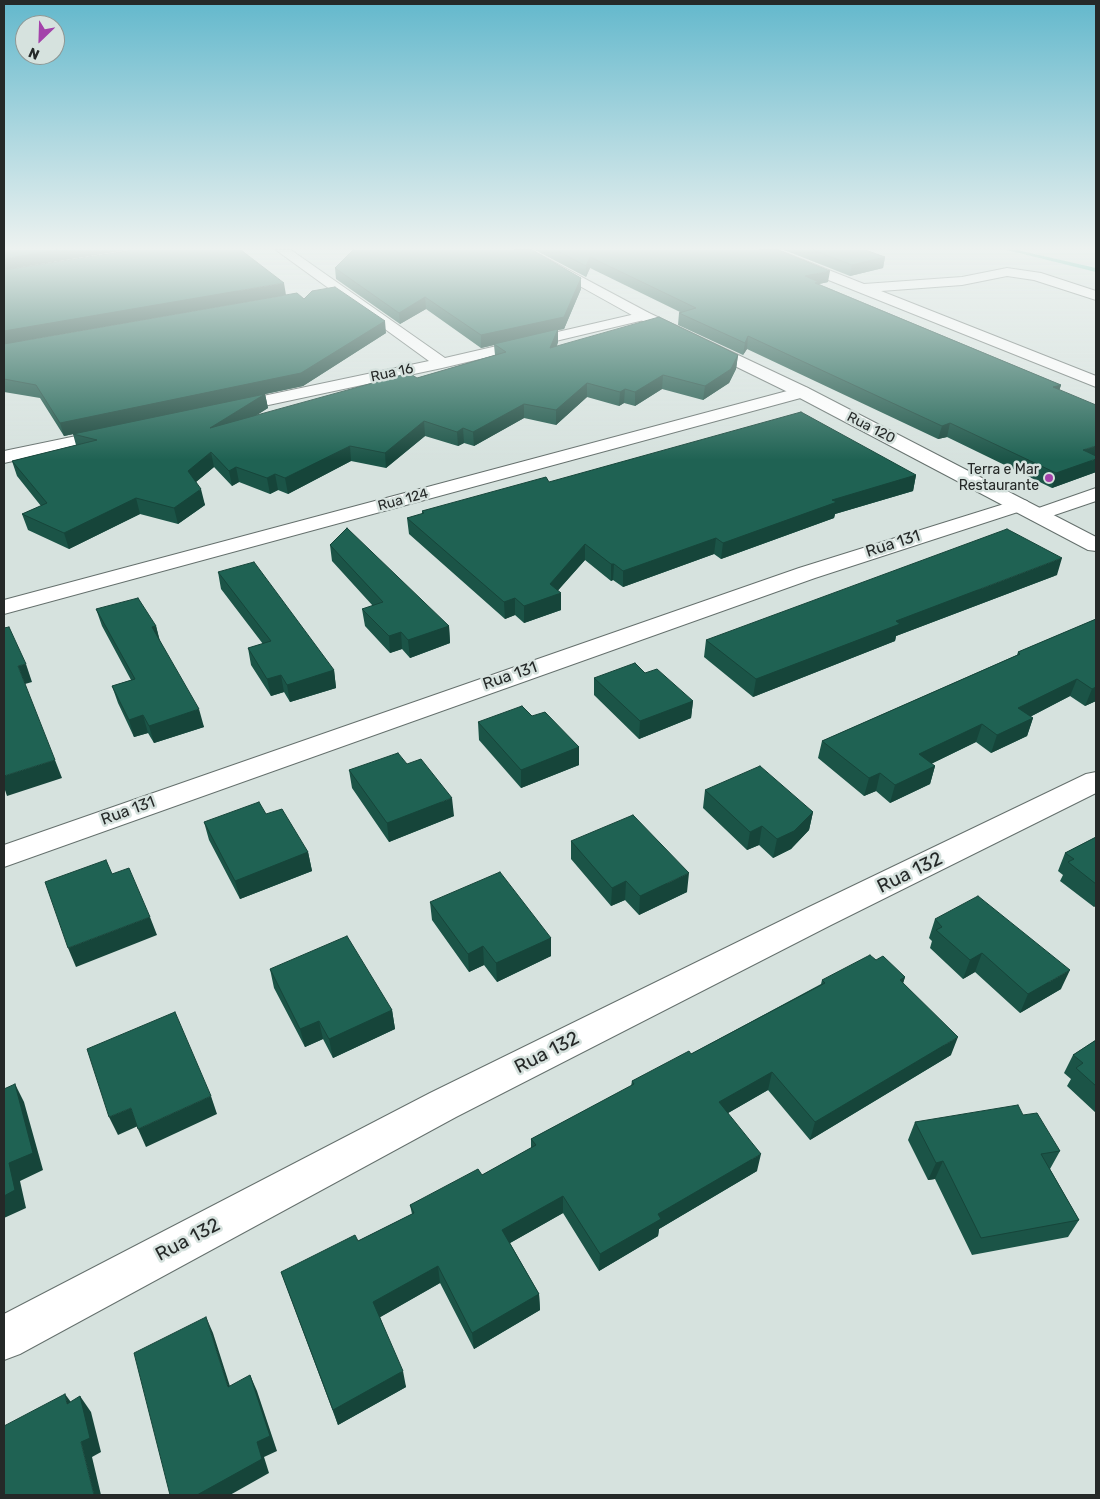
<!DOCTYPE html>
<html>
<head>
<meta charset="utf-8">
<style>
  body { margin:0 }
  #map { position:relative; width:1100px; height:1499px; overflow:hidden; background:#d6e2de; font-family:Rubik,sans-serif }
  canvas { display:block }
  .frame { position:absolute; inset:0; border:5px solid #252928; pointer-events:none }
  .north { position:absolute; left:15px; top:15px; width:50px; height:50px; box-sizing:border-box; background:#d6e2de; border:1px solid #8f9895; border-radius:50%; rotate:204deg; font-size:14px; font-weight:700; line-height:20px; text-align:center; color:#252928 }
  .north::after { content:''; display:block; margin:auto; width:18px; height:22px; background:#a342aa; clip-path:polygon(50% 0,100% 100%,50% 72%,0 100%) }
</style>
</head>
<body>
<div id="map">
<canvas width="1100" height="1499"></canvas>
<div class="frame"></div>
<div class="north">N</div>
</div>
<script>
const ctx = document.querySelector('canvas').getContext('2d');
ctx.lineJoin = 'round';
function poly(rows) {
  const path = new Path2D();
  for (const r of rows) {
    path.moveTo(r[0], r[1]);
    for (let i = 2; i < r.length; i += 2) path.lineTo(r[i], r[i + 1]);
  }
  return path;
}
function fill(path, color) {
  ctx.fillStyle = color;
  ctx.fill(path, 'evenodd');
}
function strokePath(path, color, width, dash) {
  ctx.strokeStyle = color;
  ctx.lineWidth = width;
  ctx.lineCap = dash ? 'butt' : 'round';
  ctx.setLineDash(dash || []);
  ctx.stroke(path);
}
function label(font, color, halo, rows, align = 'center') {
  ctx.font = font + ' Rubik,sans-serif';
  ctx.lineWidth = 5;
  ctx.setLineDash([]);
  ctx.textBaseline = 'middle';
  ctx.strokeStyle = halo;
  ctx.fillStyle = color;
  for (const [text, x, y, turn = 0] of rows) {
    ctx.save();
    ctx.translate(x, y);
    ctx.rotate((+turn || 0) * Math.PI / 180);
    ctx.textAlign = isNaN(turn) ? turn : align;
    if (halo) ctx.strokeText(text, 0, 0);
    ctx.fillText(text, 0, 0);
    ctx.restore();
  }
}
const stream = poly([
  [1007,250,1017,250,1096,268,1096,272,1007,250]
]);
const minor = poly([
  [276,250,291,250,445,358,644,312,649,313,651,316,649,319,644,320,442,368,231,413,225,412,222,408,225,404,429,361,276,250],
  [760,250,778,250,864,284,962,277,1007,268,1041,273,1096,291,1096,300,1034,280,1007,276,962,285,881,291,1096,376,1096,387,761,253,760,250],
  [802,387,808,388,810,392,808,396,4,614,4,600,802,387],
  [110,429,116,430,119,434,116,438,4,463,4,451,110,429],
  [1096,488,1096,501,1037,521,1030,519,1027,515,1030,511,1096,488],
  [1020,499,1027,501,1030,505,1027,509,815,578,4,867,4,845,799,568,1020,499],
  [1096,772,1096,793,831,925,456,1117,20,1354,4,1360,4,1314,430,1093,809,907,1086,774,1096,772]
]);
const tertiary = poly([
  [515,250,531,250,649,313,808,388,1096,537,1096,551,1088,550,796,396,639,319,515,250]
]);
const wall = poly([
  [535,250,778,250,828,282,819,284,1061,385,1059,390,1096,472,1052,488,947,437,938,439,747,349,743,355,678,325,679,313,680,312,590,268,586,277],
  [784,250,865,250,885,257,883,268,850,276],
  [335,268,581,278,581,289,564,329,558,330,558,342,557,346,738,355,736,369,729,383,703,400,662,389,635,406,624,403,619,406,587,397,556,425,524,418,474,446,464,443,458,446,425,436,386,468,351,461,288,494,278,490,270,494,239,482,232,486,214,467,196,482,205,505,178,524,140,514,69,549,28,530,22,514,41,506,17,476,12,461,76,445,73,434,64,436,40,398,4,392,4,270,286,295,10,343,304,299,386,333,303,386,265,394,268,408,255,416,417,378,495,355,494,345,481,348,426,309,400,324,336,279],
  [916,475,913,491,835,514,834,518,721,559,714,554,623,587,613,580,611,581,585,560,558,590,561,610,524,623,515,615,505,619,409,534,407,518,422,514,422,511,549,482],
  [330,545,449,626,450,643,410,658,402,649,390,653,365,626,362,609,373,606,332,561],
  [218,572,334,670,336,688,290,702,284,692,271,696,251,665,248,648,263,644,221,589],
  [1057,575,896,636,895,641,753,697,704,657,706,640],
  [96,609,156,626,160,641,204,727,154,743,148,733,134,737,118,703,112,686,131,680,102,626],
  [1096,619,1096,701,1085,706,1070,696,1030,717,1033,718,1027,736,991,753,976,742,931,764,935,766,930,784,890,803,876,791,864,796,818,758,822,741,1017,655,1018,652],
  [645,673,693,701,691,718,639,739,594,695,594,678],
  [532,716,579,747,579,765,521,788,479,740,478,722],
  [407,764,454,816,389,842,352,788,349,770],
  [705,790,813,812,809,830,791,849,773,858,759,845,747,850,703,808],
  [266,814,308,852,312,871,240,899,209,840,204,822],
  [1096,837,1096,906,1094,907,1060,881,1063,875,1058,871,1065,853],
  [571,841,687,892,639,915,625,900,611,906,571,859],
  [430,902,551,938,551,956,497,982,484,965,469,972,432,920],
  [935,919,1061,989,1020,1013,975,972,963,979,930,948,932,941,929,938],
  [876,960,905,977,903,983,951,1055,810,1140,768,1090,728,1113,757,1171,659,1229,658,1236,599,1271,563,1213,510,1243,539,1294,540,1310,474,1349,440,1283,380,1317,406,1387,338,1425,281,1272,358,1241,412,1214,410,1205,482,1175,531,1148,531,1139,631,1086,632,1081,691,1054,821,984,822,980],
  [270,969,392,1010,395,1029,333,1058,323,1039,305,1047,274,988],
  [1096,1040,1096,1113,1067,1086,1071,1079,1064,1073,1073,1055],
  [1023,1115,1060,1151,1050,1169,1079,1220,1068,1237,972,1255,935,1179,928,1180,908,1140,915,1122]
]);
const shadedWall = poly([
  [57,250,128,250,4,270,4,259],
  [590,257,590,268,586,277,586,266],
  [885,257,883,268,850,276,852,265],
  [830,271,828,282,819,284,817,293,805,276],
  [581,278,581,289,564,329,558,330,558,342,550,361,550,348,558,330,481,348,481,335],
  [284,283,286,295,4,344,4,331],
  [425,297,426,309,400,324,399,313],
  [385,321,386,333,303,386,265,394,268,408,213,443,210,428,265,394,64,436,60,423],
  [748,336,747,349,743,355,745,343],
  [738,355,736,369,729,383,703,400,705,386],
  [663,375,662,389,635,406,635,392],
  [587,383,587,397,556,425,556,410],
  [1061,385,1057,398,1053,387],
  [625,389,624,403,619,406,620,392],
  [524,404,524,418,474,446,473,432],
  [424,421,425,436,386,468,385,453],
  [950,423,947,437,938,439,942,426],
  [463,428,464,443,458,446,457,432],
  [350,446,351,461,288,494,285,478],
  [1096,446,1096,458,1083,450],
  [211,452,214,467,191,486,188,471],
  [1096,459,1096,472,1052,488,1056,473],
  [236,467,239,482,232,486,229,471],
  [275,474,278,490,270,494,267,478],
  [916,475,913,491,835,514,834,518,721,559,723,543,832,500],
  [201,489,205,505,178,524,174,508],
  [136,498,140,514,69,549,64,533],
  [716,538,714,554,623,587,623,571],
  [585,544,585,560,554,595,561,593,561,610,524,623,524,606,550,584],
  [1062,558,1057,575,896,636,895,641,753,697,756,679,896,621],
  [611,564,614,564,613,580,611,581],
  [515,598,515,615,505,619,504,602],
  [156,626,160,643,152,627],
  [449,626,450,643,410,658,408,640],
  [401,632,402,649,390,653,389,636],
  [26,664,32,682,25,684,18,666],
  [334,670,336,688,290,702,287,685],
  [281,675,284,692,271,696,267,679],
  [1077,679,1070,696,1012,726,1018,708],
  [1096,687,1096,701,1085,706,1092,689],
  [693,701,691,718,639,739,640,721],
  [199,709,204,727,154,743,149,726],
  [143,715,148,733,134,737,129,720],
  [1033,718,1027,736,991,753,997,735],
  [982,724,976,742,914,772,919,754],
  [579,747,579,765,521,788,521,770],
  [55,760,62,778,7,796,4,787,4,776],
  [935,766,930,784,890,803,895,785],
  [880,773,876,791,864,796,869,778],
  [452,798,454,816,389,842,387,823],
  [813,812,809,830,791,849,773,858,777,839],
  [762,826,759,845,747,850,750,832],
  [308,852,312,871,240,899,235,881],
  [689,873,687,892,639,915,640,896],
  [626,881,625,900,611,906,612,888],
  [150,917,157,935,76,967,68,948],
  [551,938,551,956,497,982,496,963],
  [483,946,484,965,469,972,468,954],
  [982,953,975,972,963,979,970,960],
  [1070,970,1061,989,1020,1013,1028,994],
  [905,977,899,996,900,980],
  [392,1010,395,1029,333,1058,329,1039],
  [319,1021,323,1039,305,1047,300,1029],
  [958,1037,951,1055,810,1140,815,1122],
  [772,1072,768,1090,716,1120,719,1102],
  [15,1084,24,1102,43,1170,20,1181,26,1208,4,1218,4,1196,9,1163],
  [211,1096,217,1114,146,1147,138,1129],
  [131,1108,138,1126,118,1135,109,1117],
  [761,1154,757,1171,659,1229,658,1236,599,1271,600,1254,658,1214],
  [943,1161,935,1179,928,1180,936,1163],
  [563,1196,563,1213,503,1247,502,1230],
  [438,1266,440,1283,377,1319,373,1302],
  [539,1294,540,1310,474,1349,472,1333],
  [206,1317,213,1333,235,1402,228,1387],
  [403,1371,406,1387,338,1425,333,1410],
  [250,1375,257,1391,277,1451,264,1457,269,1473,230,1495,197,1495,257,1442],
  [65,1394,76,1409,67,1404],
  [80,1396,91,1412,101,1452,92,1457,101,1495,94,1495,81,1442]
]);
const building = poly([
  [4,250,57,250,4,259,4,250],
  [133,250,241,250,284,283,4,331,4,270,133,250],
  [353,250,532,250,581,278,564,317,481,335,425,297,399,313,335,268,353,250],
  [556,250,778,250,830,271,805,276,819,282,815,283,1061,385,1053,387,1096,405,1096,446,1083,450,1096,456,1096,459,1056,473,950,423,942,426,748,336,745,343,679,313,696,308,590,257,586,266,556,250],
  [813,250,865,250,885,257,852,265,813,250],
  [335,287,385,321,301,373,60,423,36,385,4,379,4,344,297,293,304,299,312,291,335,287],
  [659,317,738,355,731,369,705,386,663,375,635,392,625,389,620,392,587,383,556,410,524,404,473,432,463,428,457,432,424,421,385,453,350,446,285,478,275,474,267,478,236,467,229,471,211,452,188,471,201,489,174,508,136,498,64,533,22,514,47,503,12,461,97,440,73,434,265,394,210,428,409,373,417,378,506,352,494,344,558,329,550,348,659,317],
  [801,412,916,475,832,500,837,502,723,543,716,538,623,571,614,564,611,564,585,544,550,584,561,593,524,606,515,598,504,602,407,518,424,513,422,511,546,477,549,482,801,412],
  [347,528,449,626,408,640,401,632,389,636,362,609,383,602,330,545,347,528],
  [1007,529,1062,558,896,621,900,624,756,679,706,640,1007,529],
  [254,562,334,670,287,685,281,675,267,679,248,648,271,641,218,572,254,562],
  [138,598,156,626,152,627,199,709,149,726,143,715,129,720,112,686,135,679,96,609,138,598],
  [1096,619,1096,687,1092,689,1077,679,1018,708,1033,718,997,735,982,724,919,754,935,766,895,785,880,773,869,778,822,741,1020,654,1018,652,1096,619],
  [9,627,26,664,18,666,55,760,4,776,4,628,9,627],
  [635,663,645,673,657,669,693,701,640,721,594,678,635,663],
  [522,706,532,716,545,712,579,747,521,770,478,722,522,706],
  [398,753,407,764,421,759,452,798,387,823,349,770,398,753],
  [760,766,813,812,794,831,777,839,762,826,750,832,705,790,760,766],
  [259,802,266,814,282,809,308,852,235,881,204,822,259,802],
  [633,815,689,873,640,896,626,881,612,888,571,841,633,815],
  [1096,837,1096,884,1068,862,1074,859,1065,853,1096,837],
  [106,860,112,874,129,868,150,917,68,948,45,882,106,860],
  [500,872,551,938,496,963,483,946,468,954,430,902,500,872],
  [978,896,1070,970,1028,994,982,953,970,960,936,930,942,927,935,919,978,896],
  [347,936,392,1010,329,1039,319,1021,300,1029,270,969,347,936],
  [870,955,876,960,883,956,905,977,900,980,958,1037,815,1122,772,1072,719,1102,761,1154,658,1214,661,1219,600,1254,563,1196,502,1230,539,1294,472,1333,438,1266,373,1302,403,1371,333,1410,281,1272,355,1235,358,1241,414,1213,410,1205,478,1169,482,1175,536,1145,531,1139,634,1084,632,1081,689,1051,691,1054,825,983,822,980,870,955],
  [175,1012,211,1096,138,1129,131,1108,109,1117,87,1049,175,1012],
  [1096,1040,1096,1086,1076,1068,1083,1063,1073,1055,1096,1040],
  [15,1084,33,1153,9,1163,15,1190,4,1196,4,1089,15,1084],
  [1018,1105,1023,1115,1037,1113,1060,1151,1041,1154,1079,1220,981,1238,943,1161,936,1163,915,1122,1018,1105],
  [206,1317,228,1387,250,1375,270,1436,257,1442,262,1459,197,1495,170,1495,134,1353,206,1317],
  [65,1394,67,1404,80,1396,90,1438,81,1442,94,1495,4,1495,4,1426,65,1394]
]);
const markers = [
  [1049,478,5,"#a342aa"]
];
const farStreetnames = [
  ["Rua 16",392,373,-12],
  ["Rua 120",871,428,27],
  ["Rua 124",403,500,-15]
];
const farPoinames = [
  ["Terra e Mar",1039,470],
  ["Restaurante",1039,486]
];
const streetNames = [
  ["Rua 131",893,544,-18],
  ["Rua 131",510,676,-19],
  ["Rua 131",128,811,-20]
];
const nearStreetnames = [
  ["Rua 132",910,873,-26],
  ["Rua 132",547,1053,-27],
  ["Rua 132",188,1240,-28]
];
fill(stream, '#3cbda1');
strokePath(minor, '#65706d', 2);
strokePath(tertiary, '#65706d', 2);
fill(minor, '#fff');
fill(tertiary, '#fff');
fill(wall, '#1b5447');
fill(shadedWall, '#16453a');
fill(building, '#1f6253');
strokePath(building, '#16453a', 1);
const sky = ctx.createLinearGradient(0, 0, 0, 460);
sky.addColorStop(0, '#63b8cc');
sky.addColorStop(0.54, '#edf2f0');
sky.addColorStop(1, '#edf2f000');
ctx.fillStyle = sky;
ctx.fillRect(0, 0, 1100, 460);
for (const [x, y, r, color] of markers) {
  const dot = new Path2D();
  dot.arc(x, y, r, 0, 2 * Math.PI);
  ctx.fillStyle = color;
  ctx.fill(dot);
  strokePath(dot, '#d6e2de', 2);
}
label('14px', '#252928', '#d6e2de', farStreetnames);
label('14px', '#252928', '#d6e2de', farPoinames, 'right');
label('16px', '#252928', '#d6e2de', streetNames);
label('19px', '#252928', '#d6e2de', nearStreetnames);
</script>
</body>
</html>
